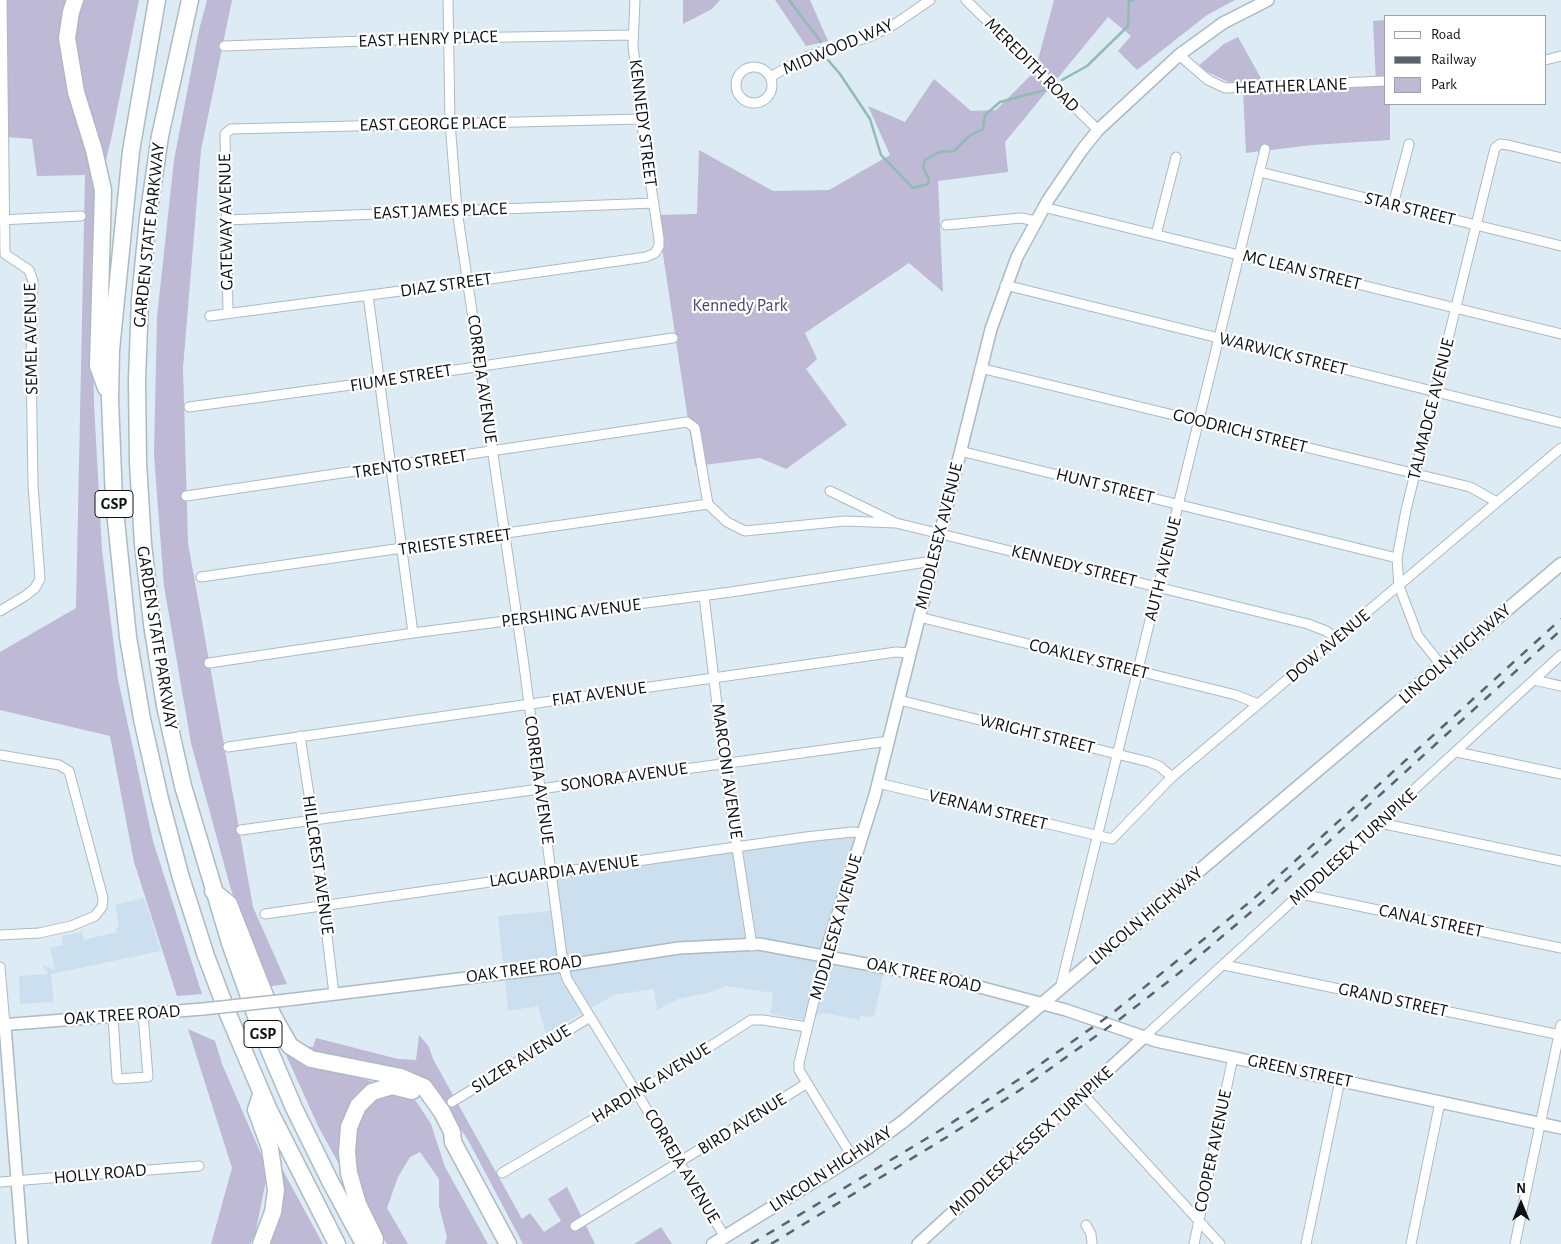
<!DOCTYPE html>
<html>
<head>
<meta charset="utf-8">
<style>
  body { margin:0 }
  #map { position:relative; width:1561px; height:1244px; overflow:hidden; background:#ddebf5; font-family:"Alegreya Sans",sans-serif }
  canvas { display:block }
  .legend { position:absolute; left:1384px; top:15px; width:162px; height:90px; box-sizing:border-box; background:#fff; border:1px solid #9ea0a1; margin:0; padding:6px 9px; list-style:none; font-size:15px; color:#0d1114 }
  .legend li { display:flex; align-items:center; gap:10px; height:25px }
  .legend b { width:25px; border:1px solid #9ea0a1 }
  .north { position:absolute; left:1496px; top:1179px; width:50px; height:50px; -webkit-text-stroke:4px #fff; paint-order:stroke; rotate:0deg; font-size:14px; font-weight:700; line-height:20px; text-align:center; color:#0d1114 }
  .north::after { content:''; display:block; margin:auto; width:18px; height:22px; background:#0d1114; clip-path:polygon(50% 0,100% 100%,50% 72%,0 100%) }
</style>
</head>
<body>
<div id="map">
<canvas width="1561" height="1244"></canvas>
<ul class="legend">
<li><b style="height:6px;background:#fff"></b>Road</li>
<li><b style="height:6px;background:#5b6268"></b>Railway</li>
<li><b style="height:14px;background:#beb9d4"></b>Park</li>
</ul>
<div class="north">N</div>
</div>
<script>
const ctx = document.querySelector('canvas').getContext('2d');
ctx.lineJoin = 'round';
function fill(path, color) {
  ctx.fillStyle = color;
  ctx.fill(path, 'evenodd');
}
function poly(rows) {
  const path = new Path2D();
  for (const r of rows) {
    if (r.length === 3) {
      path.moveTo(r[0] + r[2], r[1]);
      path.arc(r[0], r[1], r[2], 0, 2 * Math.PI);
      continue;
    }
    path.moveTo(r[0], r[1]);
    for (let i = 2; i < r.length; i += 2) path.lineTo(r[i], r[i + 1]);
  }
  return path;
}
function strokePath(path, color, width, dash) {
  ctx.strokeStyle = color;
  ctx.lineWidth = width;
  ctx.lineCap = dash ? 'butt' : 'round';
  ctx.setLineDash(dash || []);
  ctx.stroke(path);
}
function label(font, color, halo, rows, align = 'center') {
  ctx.font = font + ' "Alegreya Sans",sans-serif';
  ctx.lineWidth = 4.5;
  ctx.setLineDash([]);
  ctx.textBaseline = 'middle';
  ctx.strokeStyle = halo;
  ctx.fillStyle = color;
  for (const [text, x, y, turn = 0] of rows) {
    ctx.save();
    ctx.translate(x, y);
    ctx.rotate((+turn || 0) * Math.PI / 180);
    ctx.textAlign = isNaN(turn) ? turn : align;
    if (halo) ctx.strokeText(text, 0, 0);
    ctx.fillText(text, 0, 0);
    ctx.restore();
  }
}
const built = poly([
  [861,832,825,955,885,966,874,1017,860,1016,860,1020,824,1013,804,1020,771,1014,773,993,726,986,711,992,678,999,657,1010,654,989,614,995,546,1034,538,1006,508,1011,498,916,557,910,552,874],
  [144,898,161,951,51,974,54,1002,20,1004,19,976,48,974,42,965,55,970,50,948,63,945,62,936,82,932,84,940,117,932,116,928,119,927,115,905]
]);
const green = poly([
  [3,0,139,0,112,135,95,206,91,270,94,404,102,550,118,679,153,841,202,994,177,996,134,862,110,736,0,710,0,652,76,608,85,175,37,176,32,139,7,137],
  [207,0,232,0,201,150,183,368,188,543,253,907,287,984,264,987,230,886,191,743,164,586,154,455,157,317,174,160,199,30],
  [683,0,720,0,712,9,683,24],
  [775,0,810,0,828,41,806,46],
  [1054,0,1235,0,1207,15,1137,70,1118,51,1131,36,1108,17,1005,142,1008,172,938,181,943,292,909,263,805,333,817,359,806,369,847,425,786,469,760,458,695,466,657,215,697,214,699,150,773,191,829,190,890,155,868,106,905,122,934,79,971,111,996,110,1035,71],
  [1385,20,1385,104,1390,104,1390,140,1312,145,1246,153,1243,89,1197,67,1224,44,1238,37,1267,89,1376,83,1373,21],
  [188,1029,215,1041,222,1064,268,1170,255,1235,250,1244,211,1244,232,1168],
  [419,1035,429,1047,433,1059,522,1219,530,1213,544,1232,561,1221,548,1199,567,1187,595,1244,523,1244,468,1140,436,1093,320,1056,304,1046,313,1047,316,1038,398,1059,416,1060],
  [282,1046,341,1072,373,1082,367,1090,344,1173,319,1128],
  [392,1092,416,1101,431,1124,445,1167,488,1244,445,1244,447,1237,439,1206,439,1179,420,1152,410,1157,398,1177,387,1208,408,1244,387,1244,366,1209,356,1176,353,1135,370,1100],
  [281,1167,323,1244,272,1244,267,1240,279,1169],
  [661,1227,672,1244,634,1244]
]);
const stream = poly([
  [789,0,821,42],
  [828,60,840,74,870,119,881,155,913,188,928,184,929,179,923,167,925,160,939,152,954,151,969,136,983,129,985,115,1000,102,1045,90],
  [1062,80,1087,66,1128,26,1129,1,1134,0]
]);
const minor = poly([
  [2,0,5,254],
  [448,0,450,123,457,210,523,658,563,964,567,979,725,1237],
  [966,0,1098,130],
  [224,46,449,38,633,35],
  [1179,55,1208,80,1225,88,1385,81],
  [1545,60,1561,56],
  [754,85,18],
  [770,77,808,56,869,37,895,24,930,0],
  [1260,172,1561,246],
  [1393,205,1409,144],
  [1043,207,1561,334],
  [0,220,81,216],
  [226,220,654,203],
  [946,225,1021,218,1036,221],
  [1156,235,1176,157],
  [1005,285,1561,423],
  [368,295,413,633],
  [228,313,225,134,231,129,641,119],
  [210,316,469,282,646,257,655,253,659,246,659,239,641,119,633,45,635,0],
  [980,368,1470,487,1497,502],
  [189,407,380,381,673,338],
  [960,451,1397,558],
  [830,491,892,521],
  [186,496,687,422,695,428,708,504,727,522,745,531,845,521,896,523,1308,624,1326,631,1336,638],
  [201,577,708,504],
  [704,596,724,763,752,946],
  [0,611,25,596,35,588,40,579,33,485,31,358,33,281,29,270,5,254],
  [919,617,1236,695,1258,704],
  [209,663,413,633,731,592,933,561],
  [1441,665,1418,636,1399,586,1397,558,1406,510,1495,148,1500,144,1508,145,1561,158],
  [1534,680,1561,686],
  [899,700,1149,762,1159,766,1172,777],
  [300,736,313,821,334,994],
  [228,747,896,652,910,653],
  [1457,752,1561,774],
  [0,755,59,765,69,771,103,898,102,907,95,916,71,926,39,933,0,935],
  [878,783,1112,839,1172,777,1561,448],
  [1380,823,1561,861],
  [241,830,889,741],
  [1301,894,1561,948],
  [265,914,806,837,852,832,864,833],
  [825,955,799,1063,799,1070,853,1158],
  [1224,965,1561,1035],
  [0,967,5,1025],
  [1060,989,1265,149],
  [113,1016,117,1079,148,1077,143,1014],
  [1143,1038,1561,655],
  [1083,1094,1220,1244],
  [452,1102,590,1017],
  [502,1173,638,1093,751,1020,763,1020,807,1027],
  [0,1182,199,1166],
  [1086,1225,1091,1234,1092,1244],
  [575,1226,806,1084],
  [1194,1244,1233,1057],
  [1306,1244,1340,1080],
  [1411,1244,1440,1102],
  [1515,1244,1561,1025]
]);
const tertiary = poly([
  [825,955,875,795,991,329,1017,257,1048,200,1082,150,1098,130,1179,55,1223,23,1268,0],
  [287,1000,548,968,679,948,759,944,957,981,1066,1010,1156,1041,1561,1128],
  [0,1025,203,1009],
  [5,1025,22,1244],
  [918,1244,1143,1038]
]);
const secondary = poly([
  [713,1244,866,1149,905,1120,1561,564]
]);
const motorway = poly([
  [75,0,71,12,67,38,76,92,94,150,103,190,98,366,106,388],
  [157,0,131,151,111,350,110,399,114,501,128,637,142,719,160,799,181,878,206,956,228,1014,268,1108,337,1244],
  [190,0,160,136,148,218,140,299,137,380,138,463,143,544,152,624,165,706,183,786,230,943,262,1033,294,1108,330,1181,364,1244],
  [213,891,229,904,273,1016,290,1046,311,1059,401,1077,424,1087,442,1112,452,1132,453,1142,508,1244],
  [261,1244,273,1212,276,1190,270,1148,256,1110,261,1095],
  [374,1244,375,1239,358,1204,349,1173,347,1152,349,1127,358,1106,372,1092,392,1086,412,1091]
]);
const rail = poly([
  [751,1244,939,1131,1018,1080,1110,1015,1251,901,1561,619],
  [771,1244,947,1137,1020,1090,1120,1019,1179,973,1257,907,1561,630]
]);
const tertiaryBridge = poly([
  [203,1009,287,1000]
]);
const shields = [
  [114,504,38],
  [263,1034,38]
];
const shieldNames = [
  ["GSP",114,504],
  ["GSP",263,1034]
];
const streetNames = [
  ["EAST HENRY PLACE",428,39,-2],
  ["MIDWOOD WAY",838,47,-23],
  ["MEREDITH ROAD",1032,65,45],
  ["HEATHER LANE",1291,86,-2],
  ["KENNEDY STREET",643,123,83],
  ["EAST GEORGE PLACE",433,124,-1],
  ["STAR STREET",1410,209,14],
  ["EAST JAMES PLACE",440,211,-2],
  ["GATEWAY AVENUE",226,222,-91],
  ["GARDEN STATE PARKWAY",149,235,-84],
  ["MC LEAN STREET",1302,270,14],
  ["DIAZ STREET",446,285,-8],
  ["SEMEL AVENUE",31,339,-91],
  ["WARWICK STREET",1283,354,14],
  ["FIUME STREET",401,378,-9],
  ["CORREJA AVENUE",482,379,82],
  ["TALMADGE AVENUE",1431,409,-76],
  ["GOODRICH STREET",1240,431,14],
  ["TRENTO STREET",410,464,-9],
  ["HUNT STREET",1105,486,14],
  ["MIDDLESEX AVENUE",939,536,-76],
  ["TRIESTE STREET",455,542,-8],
  ["KENNEDY STREET",1074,566,14],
  ["AUTH AVENUE",1163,569,-76],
  ["PERSHING AVENUE",571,613,-7],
  ["GARDEN STATE PARKWAY",157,638,81],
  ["DOW AVENUE",1328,646,-40],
  ["LINCOLN HIGHWAY",1455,654,-41],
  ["COAKLEY STREET",1089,659,14],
  ["FIAT AVENUE",599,694,-8],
  ["WRIGHT STREET",1037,734,14],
  ["MARCONI AVENUE",727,771,82],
  ["SONORA AVENUE",624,777,-8],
  ["CORREJA AVENUE",539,780,82],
  ["VERNAM STREET",988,810,14],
  ["MIDDLESEX TURNPIKE",1353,847,-42],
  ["HILLCREST AVENUE",318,865,82],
  ["LAGUARDIA AVENUE",564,871,-8],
  ["LINCOLN HIGHWAY",1146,916,-40],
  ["CANAL STREET",1431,921,12],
  ["MIDDLESEX AVENUE",836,927,-74],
  ["OAK TREE ROAD",524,969,-8],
  ["OAK TREE ROAD",924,975,12],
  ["GRAND STREET",1393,1000,12],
  ["OAK TREE ROAD",122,1015,-4],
  ["SILZER AVENUE",521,1059,-32],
  ["GREEN STREET",1300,1071,12],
  ["HARDING AVENUE",651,1083,-32],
  ["BIRD AVENUE",742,1124,-32],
  ["MIDDLESEX-ESSEX TURNPIKE",1031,1141,-42],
  ["COOPER AVENUE",1213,1151,-78],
  ["CORREJA AVENUE",682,1166,59],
  ["LINCOLN HIGHWAY",831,1169,-33],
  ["HOLLY ROAD",100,1174,-5]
];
const parkNames = [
  ["Kennedy Park",740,306]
];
fill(built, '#cbdfee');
fill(green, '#beb9d4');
strokePath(stream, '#92bbb3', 2.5);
strokePath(minor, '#acbac3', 11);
strokePath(tertiary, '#acbac3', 14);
strokePath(secondary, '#acbac3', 15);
strokePath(motorway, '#acbac3', 19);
strokePath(minor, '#fff', 9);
strokePath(tertiary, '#fff', 11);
strokePath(secondary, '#fff', 12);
strokePath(motorway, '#fff', 16);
strokePath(rail, '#5b6268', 2.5, [9, 9]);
strokePath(tertiaryBridge, '#acbac3', 14, []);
strokePath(tertiaryBridge, '#fff', 11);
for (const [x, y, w] of shields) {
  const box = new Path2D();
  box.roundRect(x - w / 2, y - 13.5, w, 27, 4);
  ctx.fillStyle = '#fff';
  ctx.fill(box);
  strokePath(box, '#0d1114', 1);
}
label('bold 16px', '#0d1114', null, shieldNames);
label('18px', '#0d1114', '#fff', streetNames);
label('18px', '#4f4370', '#fff', parkNames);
</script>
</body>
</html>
